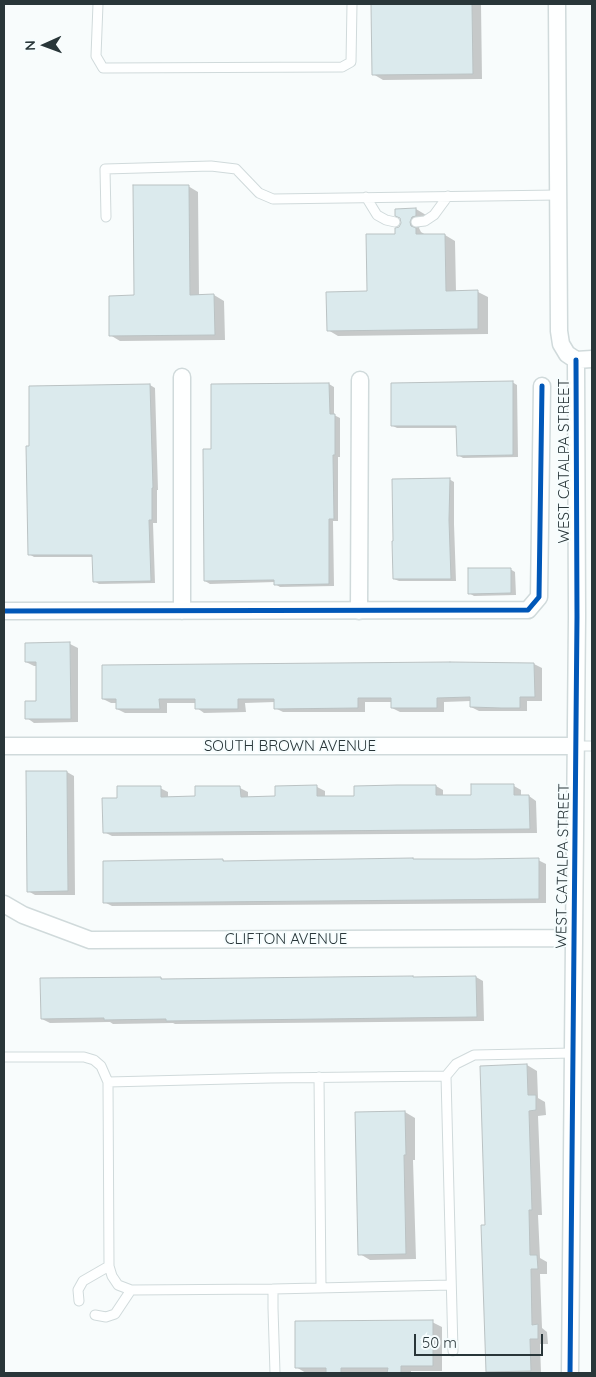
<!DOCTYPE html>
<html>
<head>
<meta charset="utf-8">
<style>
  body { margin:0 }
  #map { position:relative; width:596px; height:1377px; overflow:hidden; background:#f8fcfc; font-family:Quicksand,sans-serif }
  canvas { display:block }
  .frame { position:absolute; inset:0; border:5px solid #293639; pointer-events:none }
  .north { position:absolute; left:20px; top:20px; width:50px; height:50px; -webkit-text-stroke:4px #f6fdfe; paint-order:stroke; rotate:268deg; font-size:14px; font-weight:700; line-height:20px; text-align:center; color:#293639 }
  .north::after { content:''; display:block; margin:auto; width:18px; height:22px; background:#293639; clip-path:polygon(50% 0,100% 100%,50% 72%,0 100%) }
  .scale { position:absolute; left:414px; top:1334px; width:129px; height:22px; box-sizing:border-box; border:2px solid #293639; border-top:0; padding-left:6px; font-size:15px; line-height:18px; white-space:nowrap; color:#293639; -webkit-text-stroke:4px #f6fdfe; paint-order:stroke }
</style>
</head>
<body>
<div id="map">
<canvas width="596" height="1377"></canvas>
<div class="frame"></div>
<div class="north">N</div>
<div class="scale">50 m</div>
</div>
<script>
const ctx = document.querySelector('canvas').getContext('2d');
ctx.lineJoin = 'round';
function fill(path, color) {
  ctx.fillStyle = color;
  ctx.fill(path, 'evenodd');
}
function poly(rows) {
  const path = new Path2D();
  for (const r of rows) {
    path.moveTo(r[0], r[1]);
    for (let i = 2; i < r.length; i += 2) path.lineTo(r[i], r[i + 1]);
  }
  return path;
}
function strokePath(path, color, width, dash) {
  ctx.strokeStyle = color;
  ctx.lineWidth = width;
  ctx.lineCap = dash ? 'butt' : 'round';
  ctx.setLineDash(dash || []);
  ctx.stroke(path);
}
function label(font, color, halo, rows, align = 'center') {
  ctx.font = font + ' Quicksand,sans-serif';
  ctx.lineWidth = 4;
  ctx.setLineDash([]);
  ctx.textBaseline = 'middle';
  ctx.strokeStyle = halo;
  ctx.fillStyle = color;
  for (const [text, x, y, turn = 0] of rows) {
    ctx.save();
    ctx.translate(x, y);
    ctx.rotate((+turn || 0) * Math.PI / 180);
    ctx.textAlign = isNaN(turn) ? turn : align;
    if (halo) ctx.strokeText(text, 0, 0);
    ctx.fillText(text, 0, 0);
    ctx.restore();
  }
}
const shadow = poly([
  [372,4,481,4,482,79,383,80,373,74],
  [188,186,198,192,199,296,214,295,224,301,225,340,120,341,110,335,135,296],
  [416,209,426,215,426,221,422,223,419,228,421,232,426,235,445,235,455,241,456,292,478,292,488,297,488,334,338,336,328,330,368,293,400,228],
  [512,382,517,385,518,457,463,458,458,455,457,428,397,428,393,426],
  [329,384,334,387,334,415,340,418,340,457,338,457,338,521,333,521,334,586,280,587,275,584,275,582,210,584,205,581,212,450],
  [150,385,155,388,158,490,157,490,157,523,153,523,155,583,99,584,94,581,93,557,34,557,29,554,30,447],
  [449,479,454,482,454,524,456,581,399,581,394,579],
  [510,569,515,572,516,595,474,596,469,593],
  [70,644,78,648,78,722,34,723,27,718,37,702,37,666,34,666,26,662],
  [534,664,542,668,542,701,527,701,527,711,479,711,471,707,471,701,444,702,444,712,400,712,392,708,392,702,365,702,365,712,283,712,275,708,275,702,245,703,246,712,204,713,197,708,196,703,167,703,167,713,125,713,117,709,117,703,111,703,103,699],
  [67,772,74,776,75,895,35,895,28,891],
  [436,786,443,790,443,796,472,796,514,786,521,790,521,796,529,796,536,801,537,833,112,836,104,832,118,799,160,788,168,792,168,798,197,798,240,788,248,792,248,798,276,797,317,787,325,791,325,798,356,798],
  [223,860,226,862,538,860,546,864,546,903,112,906,104,902],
  [476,977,483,981,484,1021,175,1024,173,1023,113,1024,110,1022,50,1023,42,1019,161,978,164,980],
  [527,1065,537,1071,538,1098,545,1102,546,1115,538,1116,542,1215,538,1215,540,1258,547,1262,547,1274,540,1274,542,1328,547,1332,548,1344,540,1344,541,1373,490,1373,487,1372,487,1226,481,1067],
  [405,1112,415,1118,415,1160,413,1160,416,1259,370,1260,360,1254],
  [432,1322,442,1327,442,1371,411,1371,411,1373,306,1373,296,1367]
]);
const building = poly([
  [371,4,472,4,473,74,372,75,371,4],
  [133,185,189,185,190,295,214,294,215,335,109,336,109,296,134,295,133,185],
  [416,208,416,216,412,217,410,222,411,226,416,228,416,234,445,234,446,291,478,290,478,329,327,331,326,292,367,291,366,234,395,234,395,228,399,227,401,223,400,218,395,216,395,209,416,208],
  [513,381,513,455,457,456,456,426,391,426,391,383,513,381],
  [329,383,330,414,335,414,335,455,333,455,334,519,329,519,329,584,274,585,274,580,204,581,203,449,211,449,211,384,329,383],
  [150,384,153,488,152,488,152,520,149,520,151,581,93,582,92,555,28,555,26,446,29,446,29,386,150,384],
  [450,478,449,520,451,579,393,579,392,541,393,541,392,479,450,478],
  [468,568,511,568,511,593,468,594,468,568],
  [70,642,71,719,25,719,25,701,36,701,36,662,25,662,25,643,70,642],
  [450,662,534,663,535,697,520,697,520,708,501,708,470,707,470,697,437,698,437,708,391,708,391,698,358,698,358,708,274,709,274,699,238,699,238,709,195,709,195,699,159,699,160,709,116,709,116,699,102,699,102,665,450,662],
  [26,771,67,771,68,891,27,892,26,771],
  [471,784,514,784,514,795,529,795,530,829,103,833,102,798,117,798,117,786,161,786,161,797,195,796,195,786,240,786,241,797,275,796,275,786,317,785,317,796,354,796,354,786,397,785,436,785,436,795,471,795,471,784],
  [413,858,413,859,475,859,539,858,539,899,103,903,103,861,223,859,223,861,413,858],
  [413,976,413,977,476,976,477,1017,166,1021,166,1019,104,1020,104,1018,41,1019,40,978,161,977,161,979,413,976],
  [527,1064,528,1095,536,1095,536,1110,529,1111,532,1210,529,1210,530,1255,537,1255,538,1269,531,1269,532,1325,538,1324,538,1339,530,1339,531,1371,486,1372,481,1225,485,1225,480,1066,527,1064],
  [405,1111,406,1155,404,1155,406,1254,358,1255,355,1112,405,1111],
  [433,1320,433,1366,401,1366,401,1373,387,1373,388,1368,341,1368,341,1373,326,1373,326,1368,295,1368,295,1321,433,1320]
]);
const service = poly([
  [98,4,96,56,103,68,342,67,351,62,352,4],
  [366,197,377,215,386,220,395,222],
  [106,217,105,169,211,166,236,169,259,193,273,199,558,195],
  [416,222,425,221,434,215,448,196],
  [576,746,592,746],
  [4,1057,84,1057,94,1060,101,1066,108,1082,109,1266,112,1276,118,1285,131,1290,273,1289],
  [319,1077,321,1287],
  [108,1082,271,1078,446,1076],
  [79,1301,78,1290,83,1281,109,1266],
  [95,1315,106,1317,115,1314,131,1290],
  [453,1351,446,1076,456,1064,474,1055,573,1053],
  [275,1373,273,1308,273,1289,451,1285]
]);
const minor = poly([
  [557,4,559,331,561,344,567,354,576,360],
  [576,360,592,359],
  [4,611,528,610,539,597,542,386],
  [182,611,182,377],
  [359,611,360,380],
  [4,746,576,746],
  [4,904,23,915,90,940,574,938],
  [570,1373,577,617,576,360]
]);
const cycleway = poly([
  [4,611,528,610,539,597,542,386],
  [570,1373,577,617,576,360]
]);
const streetNames = [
  ["WEST CATALPA STREET",564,461,-90],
  ["SOUTH BROWN AVENUE",290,746],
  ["WEST CATALPA STREET",563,866,-89],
  ["CLIFTON AVENUE",286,939]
];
fill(shadow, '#0003');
fill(building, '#dbeaed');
strokePath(building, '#bac2c3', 1);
strokePath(service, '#d0dadb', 11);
strokePath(minor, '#d0dadb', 19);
strokePath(service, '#feffff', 9);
strokePath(minor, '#feffff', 16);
strokePath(cycleway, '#0057b8', 5);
label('15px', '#293639', '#f6fdfe', streetNames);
</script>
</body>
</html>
